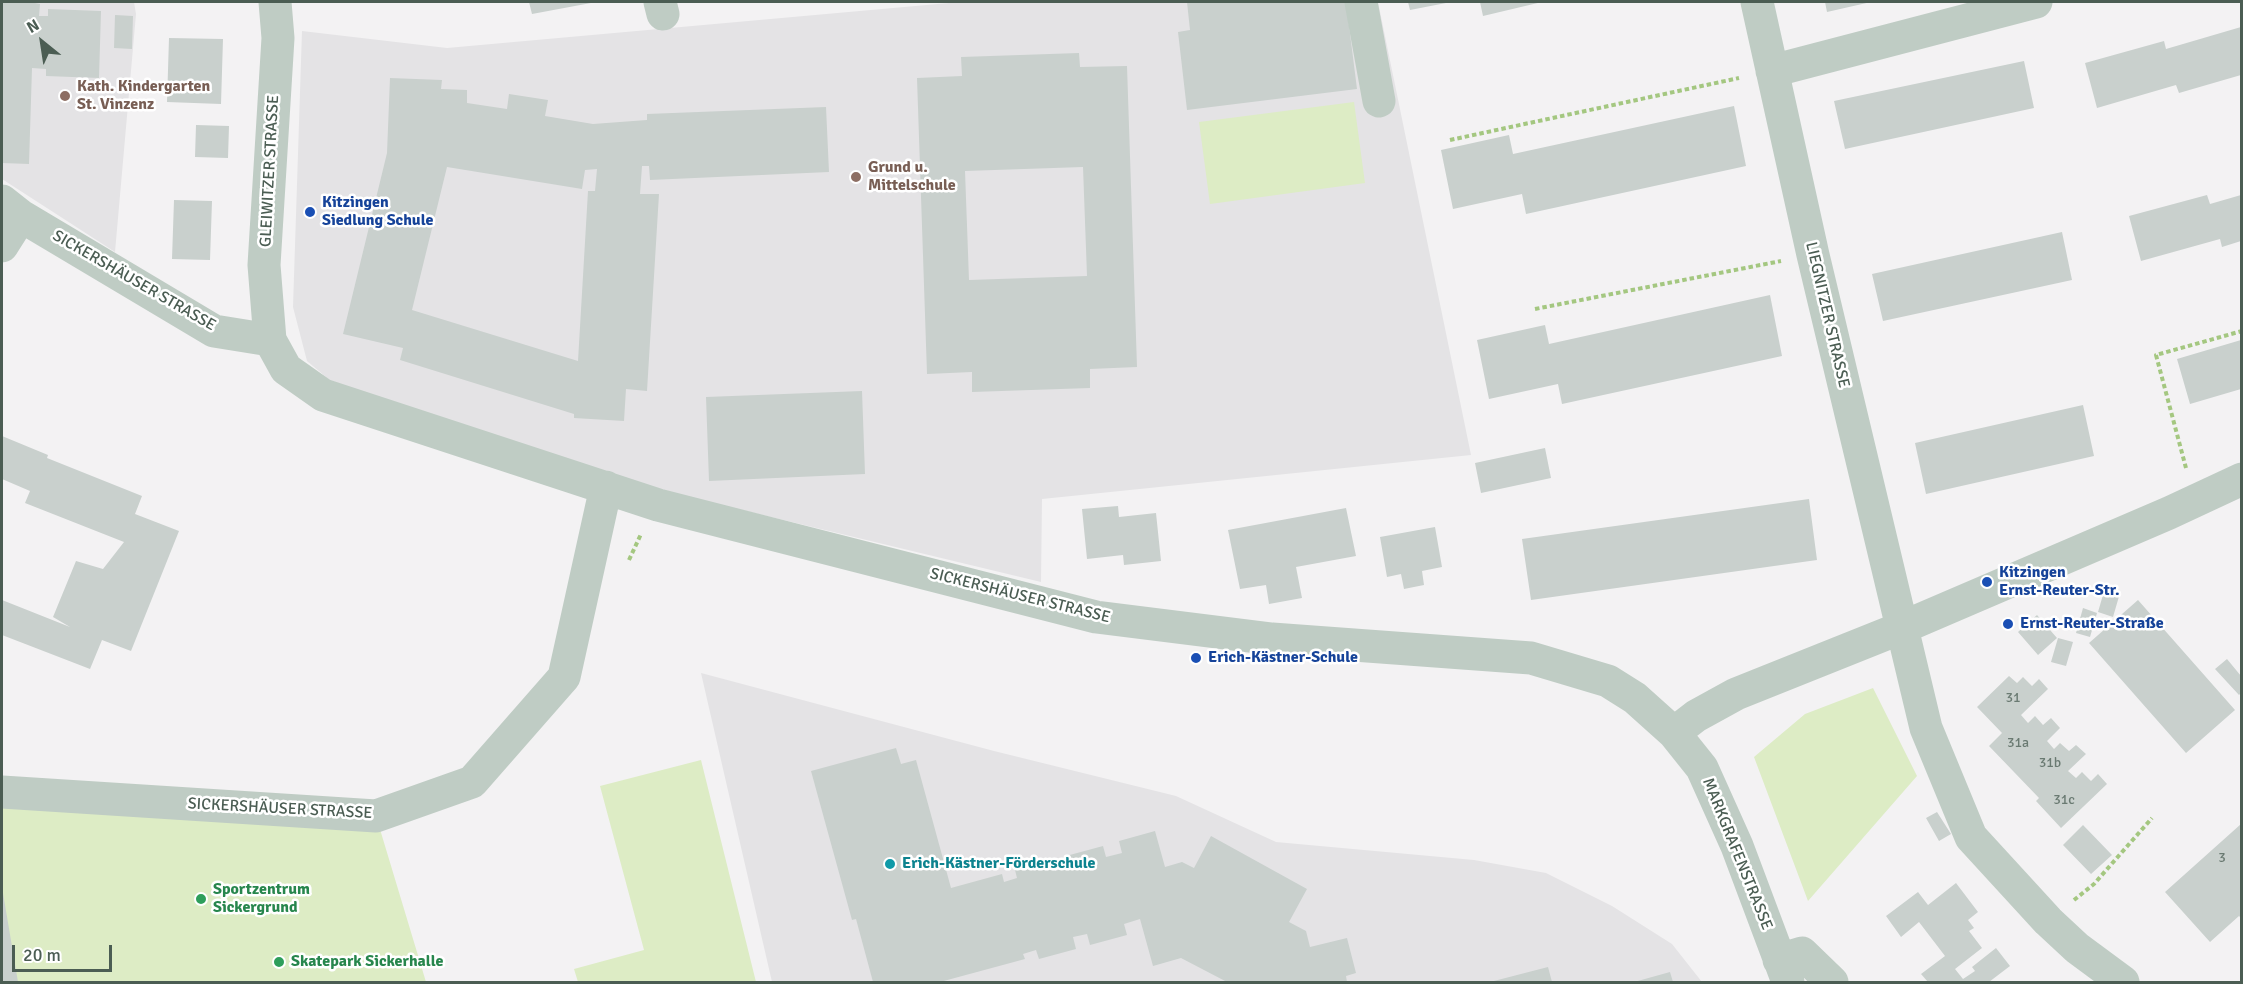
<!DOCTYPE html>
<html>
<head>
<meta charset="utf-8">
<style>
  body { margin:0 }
  #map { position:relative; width:2243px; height:984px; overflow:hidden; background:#f3f2f3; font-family:Signika,sans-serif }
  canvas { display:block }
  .frame { position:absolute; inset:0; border:3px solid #4b5d53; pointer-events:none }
  .north { position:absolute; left:12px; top:12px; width:60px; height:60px; -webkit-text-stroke:4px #fff; paint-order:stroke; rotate:330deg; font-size:16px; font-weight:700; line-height:24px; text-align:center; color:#4b5d53 }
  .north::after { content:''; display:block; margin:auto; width:21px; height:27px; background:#4b5d53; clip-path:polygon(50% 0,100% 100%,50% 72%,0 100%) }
  .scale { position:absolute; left:12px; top:945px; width:100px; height:27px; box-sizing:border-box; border:3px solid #4b5d53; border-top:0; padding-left:8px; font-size:18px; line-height:21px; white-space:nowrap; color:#4b5d53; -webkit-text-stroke:4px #fff; paint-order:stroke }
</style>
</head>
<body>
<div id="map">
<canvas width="2243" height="984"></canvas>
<div class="frame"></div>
<div class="north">N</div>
<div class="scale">20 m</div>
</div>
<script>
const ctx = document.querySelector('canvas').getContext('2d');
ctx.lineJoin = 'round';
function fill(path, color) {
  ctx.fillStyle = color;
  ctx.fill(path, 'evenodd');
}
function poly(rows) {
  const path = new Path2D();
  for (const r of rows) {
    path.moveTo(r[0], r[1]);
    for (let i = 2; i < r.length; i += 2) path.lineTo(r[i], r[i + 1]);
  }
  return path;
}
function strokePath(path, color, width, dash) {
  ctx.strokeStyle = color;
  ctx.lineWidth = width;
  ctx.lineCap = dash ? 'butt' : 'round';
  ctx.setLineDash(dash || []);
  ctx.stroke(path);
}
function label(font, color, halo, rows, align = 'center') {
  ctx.font = font + ' Signika,sans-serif';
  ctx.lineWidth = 5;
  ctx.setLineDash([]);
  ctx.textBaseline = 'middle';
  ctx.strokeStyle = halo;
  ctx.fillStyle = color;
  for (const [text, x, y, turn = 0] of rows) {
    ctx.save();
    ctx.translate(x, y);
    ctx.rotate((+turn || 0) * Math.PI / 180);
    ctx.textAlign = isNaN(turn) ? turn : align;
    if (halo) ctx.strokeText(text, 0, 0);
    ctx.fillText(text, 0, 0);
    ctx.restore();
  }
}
const education = poly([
  [2,2,134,2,136,14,115,252,2,179],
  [960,2,1378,2,1471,455,1042,499,1041,582,613,479,339,388,307,361,293,307,302,31,447,48],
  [701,673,994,751,1176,796,1276,842,1474,860,1546,873,1612,906,1672,944,1702,982,772,982]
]);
const green = poly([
  [1354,102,1365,183,1210,204,1199,122],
  [1873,688,1917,776,1808,901,1754,757,1805,714],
  [701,760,756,982,578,982,574,969,644,950,600,786],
  [2,792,376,816,426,982,2,982]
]);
const building = poly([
  [2,2,30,2,40,4,39,16,48,16,48,9,101,11,99,78,46,76,46,69,32,68,29,164,2,163],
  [529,2,591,2,591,3,532,14],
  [1187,2,1346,2,1357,89,1187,110,1178,32,1190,30],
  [1408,2,1446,2,1446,3,1410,10],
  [1480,2,1542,2,1483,16],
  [1825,2,1871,2,1827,12],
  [115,15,133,16,132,49,114,48],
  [2241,27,2241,75,2179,93,2176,85,2097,108,2085,63,2164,41,2166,49],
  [169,38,223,39,221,104,167,102],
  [1079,53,1080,67,1127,66,1137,367,1090,369,1090,388,972,392,972,372,927,374,917,78,962,76,961,57],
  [1083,167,1087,276,969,280,965,171],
  [2024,61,2034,108,1845,149,1834,101],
  [390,78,442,80,441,89,467,90,467,103,507,109,509,94,548,100,545,116,593,124,647,120,647,114,826,107,829,172,650,180,649,166,642,166,640,194,659,194,647,391,626,389,624,421,574,418,574,414,400,360,403,348,343,334,387,153],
  [447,167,582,189,585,170,597,169,595,191,588,191,578,361,412,310],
  [1734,106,1746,166,1526,214,1522,194,1453,209,1441,150,1509,135,1513,154],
  [196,125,229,126,228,158,195,157],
  [2207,195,2210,204,2241,195,2241,241,2222,247,2220,239,2141,261,2129,216],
  [174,200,212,201,210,260,172,259],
  [2062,232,2072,280,1883,321,1872,274],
  [1770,295,1782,356,1562,404,1558,384,1489,399,1477,340,1545,325,1549,344],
  [2241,340,2241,389,2190,404,2177,359],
  [862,391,865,474,709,481,706,397],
  [2083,405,2094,456,1926,494,1915,443],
  [2,436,48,455,47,458,142,496,135,514,179,531,131,651,102,640,90,669,2,635,2,600,70,627,53,617,76,561,103,569,124,542,25,503,30,491,2,479],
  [1545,448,1551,478,1481,493,1475,463],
  [1809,499,1817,560,1531,600,1522,539],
  [1118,506,1119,517,1156,513,1161,561,1124,565,1123,555,1087,559,1082,509],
  [1346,508,1356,556,1296,567,1302,598,1269,604,1266,585,1240,589,1228,530],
  [1435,527,1442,567,1422,571,1424,585,1404,589,1401,574,1387,577,1380,537],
  [2105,588,2120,593,2113,617,2098,612],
  [2138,600,2235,710,2186,753,2089,643],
  [2083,608,2097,613,2090,637,2076,633],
  [2037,615,2057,638,2038,655,2018,632],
  [2058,638,2073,642,2066,666,2051,662],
  [2227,659,2241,676,2241,693,2239,695,2215,669],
  [2009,676,2017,683,2023,677,2032,686,2039,679,2048,689,2021,715,2028,723,2035,716,2043,725,2051,718,2060,728,2047,741,2054,749,2060,743,2069,751,2076,745,2086,754,2068,771,2076,778,2082,772,2091,781,2098,774,2107,784,2061,828,2036,801,2039,798,1989,746,2002,733,1977,707],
  [896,748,901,764,916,760,951,888,1002,874,1004,882,1017,878,1015,870,1052,860,1055,871,1069,867,1066,856,1103,846,1106,857,1122,853,1119,841,1155,831,1165,867,1182,862,1194,868,1211,836,1307,889,1289,922,1306,931,1310,947,1347,938,1356,973,1346,976,1347,982,1227,982,1181,958,1153,966,1140,919,1124,924,1127,935,1090,945,1087,934,1073,937,1076,949,1039,959,1036,950,1023,954,1025,959,940,982,873,982,856,919,852,920,811,771],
  [1937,812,1951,834,1939,841,1926,818],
  [2241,824,2241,918,2239,916,2210,942,2165,892],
  [2083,825,2112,855,2091,874,2063,845],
  [1956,883,1978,912,1968,920,1974,928,1969,931,1982,948,1955,969,1963,979,1975,971,1972,967,1996,948,2010,966,1989,982,1928,982,1921,974,1945,956,1919,922,1901,937,1886,916,1918,892,1928,905],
  [2,893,3,893,18,982,2,982],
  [1548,967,1552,982,1490,982],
  [1670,972,1673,982,1634,982]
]);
const path = poly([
  [1450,140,1739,78],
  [1535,309,1781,261],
  [2186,468,2156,355,2242,331],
  [629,560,641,534],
  [2074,900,2094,884,2152,818]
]);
const minor = poly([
  [275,2,278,38,264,265,270,340,286,369,323,395,658,505,1096,617,1272,639,1531,658,1608,681,1635,698,1674,733,1702,768,1737,846,1788,982],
  [660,2,663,14],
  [1361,2,1379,101],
  [1757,2,1813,255,1926,728,1971,837,2048,921,2077,948,2123,982],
  [1772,71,2036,2],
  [2,201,21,216,214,331,270,340],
  [2,246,21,216],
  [1674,733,1696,716,1736,694,1901,628,2169,513,2242,479],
  [2,792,376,816,472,782,564,677,606,487],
  [1779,960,1802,953,1832,982]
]);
const markers = [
  [65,96,6,"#8d6e63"],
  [856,177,6,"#8d6e63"],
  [310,212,6,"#1a4fb4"],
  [1987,582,6,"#1a4fb4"],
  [2008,624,6,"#1a4fb4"],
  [1196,658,6,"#1a4fb4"],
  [890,864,6,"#0f9aa8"],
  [201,899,6,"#2e9e5b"],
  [279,962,6,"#2e9e5b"]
];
const numberNames = [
  ["31",2013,698],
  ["31a",2018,743],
  ["31b",2050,763],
  ["31c",2064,800],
  ["3",2222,858]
];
const educationNames = [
  ["Kath. Kindergarten",77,87],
  ["St. Vinzenz",77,105],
  ["Grund u.",868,168],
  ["Mittelschule",868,186]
];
const streetNames = [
  ["GLEIWITZER STRASSE",270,171,-87],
  ["SICKERSHÄUSER STRASSE",134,281,30],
  ["LIEGNITZER STRASSE",1827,315,77],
  ["SICKERSHÄUSER STRASSE",1020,596,14],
  ["SICKERSHÄUSER STRASSE",280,809,3],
  ["MARKGRAFENSTRASSE",1737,854,68]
];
const transitNames = [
  ["Kitzingen",322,203],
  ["Siedlung Schule",322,221],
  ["Kitzingen",1999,573],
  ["Ernst-Reuter-Str.",1999,591],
  ["Ernst-Reuter-Straße",2020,624],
  ["Erich-Kästner-Schule",1208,658]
];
const cultureNames = [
  ["Erich-Kästner-Förderschule",902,864]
];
const leisureNames = [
  ["Sportzentrum",213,890],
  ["Sickergrund",213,908],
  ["Skatepark Sickerhalle",291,962]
];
fill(education, '#e4e3e5');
fill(green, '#ddecc5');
fill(building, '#c9d0cd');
strokePath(path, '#a4c780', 4, [4.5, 3]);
strokePath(minor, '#bfccc4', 33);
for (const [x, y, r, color] of markers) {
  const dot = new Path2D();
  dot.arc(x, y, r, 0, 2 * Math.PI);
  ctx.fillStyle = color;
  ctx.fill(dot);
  strokePath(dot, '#fff', 2);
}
label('14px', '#6a7a72', null, numberNames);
label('bold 16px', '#785e54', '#fff', educationNames, 'left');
label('16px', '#4b5d53', '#fff', streetNames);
label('bold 16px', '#164399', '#fff', transitNames, 'left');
label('bold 16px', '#0d838f', '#fff', cultureNames, 'left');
label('bold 16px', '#27864d', '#fff', leisureNames, 'left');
</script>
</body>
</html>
